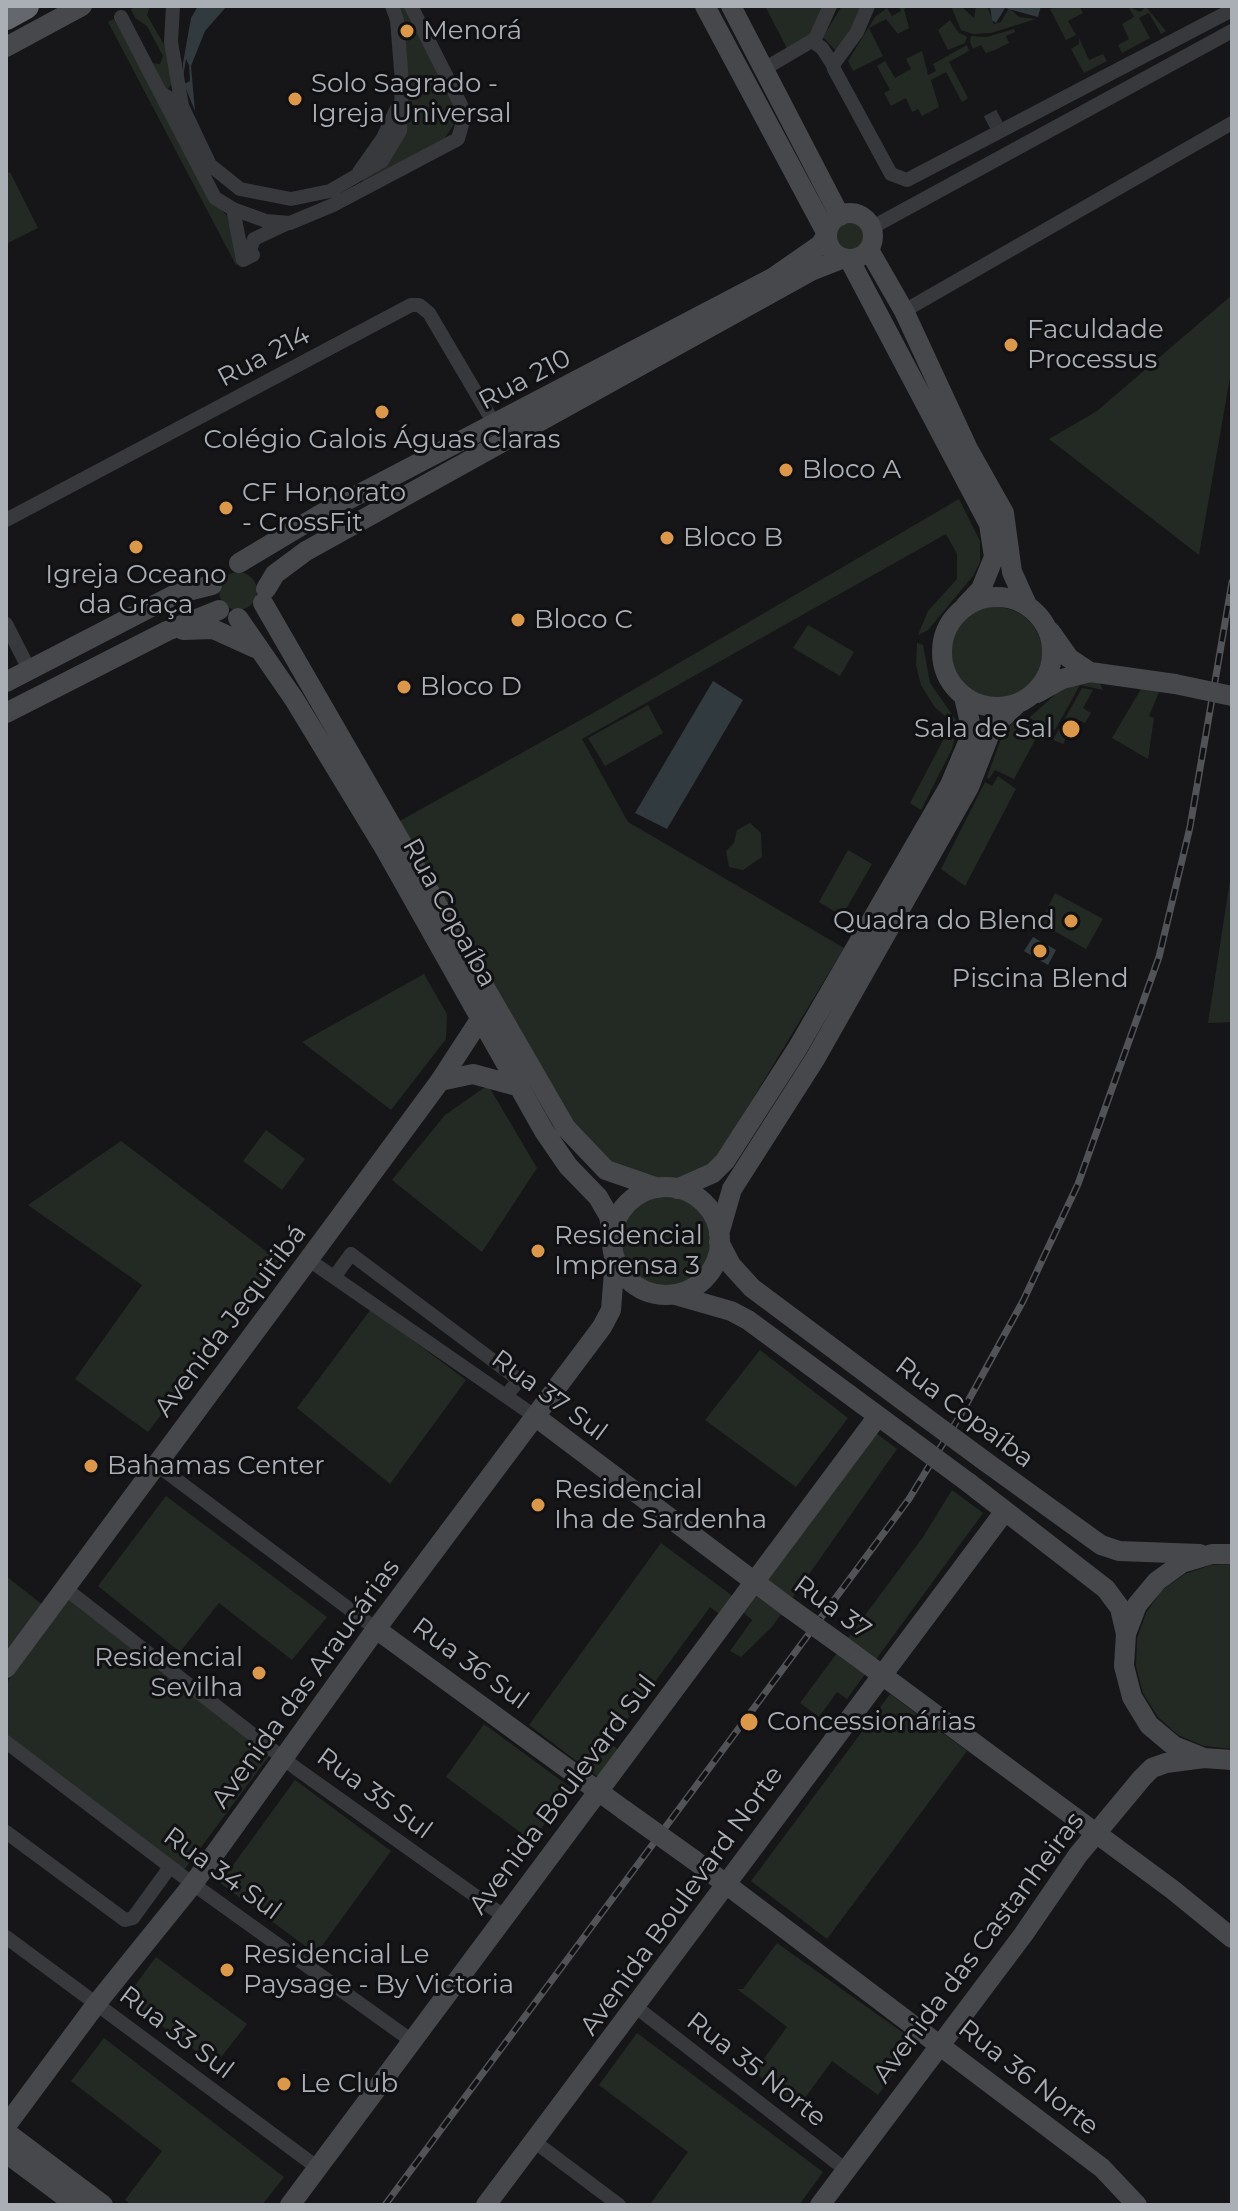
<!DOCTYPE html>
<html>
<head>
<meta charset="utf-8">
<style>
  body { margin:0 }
  #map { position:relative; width:1238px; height:2211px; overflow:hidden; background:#161618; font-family:Montserrat,sans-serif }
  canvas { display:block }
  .frame { position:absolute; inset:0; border:8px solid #aaafb6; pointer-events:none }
</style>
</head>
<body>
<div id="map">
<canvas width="1238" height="2211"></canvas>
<div class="frame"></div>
</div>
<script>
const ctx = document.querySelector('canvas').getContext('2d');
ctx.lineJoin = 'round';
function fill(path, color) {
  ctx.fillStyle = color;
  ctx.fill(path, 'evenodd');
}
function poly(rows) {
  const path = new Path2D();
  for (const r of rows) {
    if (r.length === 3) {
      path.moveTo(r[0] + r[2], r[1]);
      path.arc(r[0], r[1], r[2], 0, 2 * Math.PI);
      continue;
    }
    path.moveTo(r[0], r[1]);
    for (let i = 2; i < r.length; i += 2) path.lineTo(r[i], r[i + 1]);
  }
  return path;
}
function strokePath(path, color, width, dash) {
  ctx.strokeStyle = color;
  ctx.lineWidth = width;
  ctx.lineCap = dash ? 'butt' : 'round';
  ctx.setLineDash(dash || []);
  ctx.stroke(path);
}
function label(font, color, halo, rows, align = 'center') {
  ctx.font = font + ' Montserrat,sans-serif';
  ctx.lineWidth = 6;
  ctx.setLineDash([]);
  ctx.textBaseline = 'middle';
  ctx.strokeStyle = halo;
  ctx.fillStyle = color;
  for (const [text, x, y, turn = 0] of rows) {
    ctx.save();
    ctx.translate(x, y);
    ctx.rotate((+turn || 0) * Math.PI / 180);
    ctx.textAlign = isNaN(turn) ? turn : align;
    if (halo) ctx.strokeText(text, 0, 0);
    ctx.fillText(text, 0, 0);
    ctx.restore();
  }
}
const green = poly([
  [137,6,150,6,147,15,167,50,174,81,167,90,163,90,152,63,160,64,163,56,147,26,135,18,131,9],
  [399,6,404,6,454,100,455,123,442,142,365,185,362,181,388,159,407,118,409,83],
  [765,6,827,6,819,28,790,54],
  [842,6,864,6,838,53,823,37],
  [899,6,911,6,904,9,909,28,898,34,886,19,869,28,883,56,853,71,848,61,875,17,887,8,892,16,901,11],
  [951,6,961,6,974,18,976,6,987,6,994,24,1001,22,1009,8,1019,17,1036,19,991,33,973,34,961,30],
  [1059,6,1079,6,1083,13,1068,21,1076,35,1066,40,1050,9],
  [1128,6,1140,12,1146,7,1166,31,1161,34,1149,13,1139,18,1150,38,1122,53,1118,45,1129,39,1122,24,1134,17],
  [114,19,208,194,227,216,242,262,236,265,108,22],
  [950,20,958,32,967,37,965,43,948,50,938,30],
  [1014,29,1015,32,1006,36,1009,43,995,50,986,53,981,45,973,49,970,42,971,36,987,37],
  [1079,38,1089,60,1103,54,1107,61,1084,73,1071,49,1079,44],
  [967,45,969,51,949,62,968,98,962,102,946,72,931,80,939,107,922,116,918,109,912,112,906,98,891,106,884,93,890,90,877,66,885,61,895,78,911,69,906,59,922,51,928,75,936,71,933,64],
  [10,172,38,228,6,244,6,174],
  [849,237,17],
  [1232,295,1232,366,1199,555,1049,439,1097,411],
  [959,499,980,541,980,562,973,576,928,630,918,635,928,611,957,579,957,554,946,534,582,739,628,822,844,948,715,1161,694,1174,678,1179,652,1179,622,1170,596,1152,568,1120,398,822,602,708],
  [238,591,19],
  [996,653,46],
  [808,625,854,652,840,676,793,648],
  [917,643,923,645,930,683,958,723,952,749,921,810,910,803,952,723,934,706,921,685,916,665],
  [1070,681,1099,681,1103,690,1080,685,1055,730,1029,718],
  [1082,688,1093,690,1083,708,1091,713,1085,723,1076,719,1063,744,1053,740],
  [1141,689,1159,692,1149,716,1154,718,1148,759,1112,738],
  [648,705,663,733,605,766,588,738],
  [1021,719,1041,729,1014,779,995,770,989,779,987,777,1002,736,1013,722],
  [998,776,1016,789,965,886,941,869,985,782,992,786],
  [750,823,761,833,762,857,743,870,729,867,726,851,734,843,737,830],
  [848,850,872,864,842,916,819,902],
  [1232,867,1232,1022,1208,1023],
  [1055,893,1103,919,1086,949,1040,923],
  [424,974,447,1014,446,1039,391,1110,302,1042],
  [488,1085,537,1168,482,1252,392,1180,445,1115],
  [266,1130,305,1159,282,1190,243,1161],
  [121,1141,279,1261,148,1432,75,1379,142,1285,28,1205],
  [665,1242,49],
  [371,1309,466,1380,390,1484,297,1408],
  [760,1350,848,1418,796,1487,705,1420],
  [876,1433,897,1449,772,1627,741,1657,730,1651,752,1620,744,1613],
  [952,1490,983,1513,847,1699,837,1692,819,1717,800,1703,923,1537],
  [166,1496,327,1617,292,1660,219,1603,180,1652,98,1586],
  [661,1543,734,1597,721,1615,710,1607,610,1743,620,1751,599,1778,529,1725],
  [1232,1564,1232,1749,1204,1746,1178,1735,1158,1717,1143,1693,1136,1666,1137,1639,1146,1613,1162,1590,1185,1574,1211,1565],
  [6,1576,44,1606,6,1657],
  [69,1599,272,1752,184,1870,6,1735,6,1684],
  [890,1694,967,1751,827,1939,751,1881],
  [484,1724,571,1788,532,1841,446,1777],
  [295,1780,391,1851,316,1954,220,1883],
  [777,1943,916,2042,878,2095,832,2061,799,2106,754,2072,787,2027,737,1989,743,1989],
  [156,1957,247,2024,215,2065,125,1999],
  [637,2033,823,2172,799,2205,651,2203,688,2152,599,2085],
  [104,2038,284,2177,262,2205,131,2205,125,2200,162,2151,71,2081]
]);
const water = poly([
  [198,6,227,6,205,31,191,66,195,111,184,84,190,81,189,65,186,59,183,78,183,63,191,18],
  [990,6,1041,6,1038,17,1005,8,996,23,992,20],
  [713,681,743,700,667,829,635,813],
  [1033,937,1056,950,1048,965,1024,951]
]);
const streetTunnel = poly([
  [990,113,1001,134]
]);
const street = poly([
  [173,6,171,42,182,106],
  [868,6,857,32,833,65,834,69,891,174,907,180,1232,10],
  [121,17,215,198,233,209,266,221,290,223,333,205,458,139,463,121,461,105,411,6],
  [812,41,822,48,833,65],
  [764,69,815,39,830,6],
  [161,93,182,106,210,165,240,189,291,199,330,191,382,161,400,131,402,82,397,20,392,6],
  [359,172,383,138,397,108],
  [233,209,243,260,253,255,250,250,254,239,286,224],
  [871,228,1232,31],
  [904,311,1232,123],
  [6,520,411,305,419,305,429,313,495,425],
  [6,624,29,669],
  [309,1260,536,1417],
  [335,1276,351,1254,519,1380,506,1396],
  [157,1465,376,1629],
  [66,1589,297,1769,505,1917],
  [6,1742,193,1884,412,2041],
  [6,1832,125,1920,133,1918,170,1867],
  [6,1937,318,2168],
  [636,2007,846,2170],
  [535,2142,619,2205]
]);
const secondary = poly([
  [731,6,840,216],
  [6,47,82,6],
  [850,236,23],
  [869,250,904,311,968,449,1004,513,1012,572,1027,605],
  [849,259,989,524,994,557,981,589,965,606],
  [239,563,321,514,774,277,820,245,827,234,705,6],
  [266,589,275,574,306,551,811,271,844,258],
  [997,652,55],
  [263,603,566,1128,606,1170,658,1188],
  [238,618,294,699,385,849,544,1131,568,1166,598,1197,609,1216,612,1233],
  [183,630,213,629,255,648],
  [1050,631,1069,658,1090,672,1175,684],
  [6,682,176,594,212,585],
  [1037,693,1062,679,1090,672],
  [6,713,167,631,219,610],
  [440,1081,473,1074,517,1086],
  [666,1241,54],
  [677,1189,713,1173,725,1161,797,1049,950,785,969,740,971,727,964,697],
  [719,1234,732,1189,815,1059,969,787,992,728,1017,704],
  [719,1242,731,1265,752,1288,921,1414],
  [675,1295,731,1311,748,1320,904,1435],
  [536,1417,788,1607],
  [986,1462,1101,1545,1119,1551,1200,1554],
  [969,1483,1106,1589,1120,1608,1126,1634],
  [1232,1554,1212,1554,1182,1563,1157,1581,1137,1605,1126,1634,1124,1666,1132,1697,1149,1725,1174,1746,1204,1758,1232,1760],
  [376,1629,624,1810],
  [844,1647,1173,1890,1232,1938],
  [6,1668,337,1221,440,1081,492,1001],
  [694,1860,1102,2168,1137,2205],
  [6,2126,97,2003,193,1884,376,1629,602,1327,611,1310,615,1259],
  [6,2132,103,2205],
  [6,2153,76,2205],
  [290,2205,878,1416],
  [486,2205,1005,1511],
  [820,2205,1023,1935,1078,1855,1142,1778,1152,1768,1166,1763,1204,1758]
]);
const highway = poly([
  [6,17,26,6]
]);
const rail = poly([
  [385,2205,909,1499,961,1414,1023,1301,1078,1184,1159,957,1190,827,1232,582]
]);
const secondaryBridge = poly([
  [1175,684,1232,696],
  [921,1414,986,1462],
  [904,1435,969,1483],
  [788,1607,844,1647],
  [624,1810,694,1860]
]);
const markers = [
  [407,31,8,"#dc984a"],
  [295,99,8,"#dc984a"],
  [1011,345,8,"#dc984a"],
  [382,412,8,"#dc984a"],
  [786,470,8,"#dc984a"],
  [226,508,8,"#dc984a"],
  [667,538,8,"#dc984a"],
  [136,547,8,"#dc984a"],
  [518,620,8,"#dc984a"],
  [404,687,8,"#dc984a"],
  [1071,729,10,"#dc984a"],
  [1071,921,8,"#dc984a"],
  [1040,951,8,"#dc984a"],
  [538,1251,8,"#dc984a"],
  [91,1466,8,"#dc984a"],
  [538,1505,8,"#dc984a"],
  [259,1673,8,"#dc984a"],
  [749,1722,10,"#dc984a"],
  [227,1970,8,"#dc984a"],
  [284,2084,8,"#dc984a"]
];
const poiNames = [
  ["Menorá",423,31],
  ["Solo Sagrado -",311,84],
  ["Igreja Universal",311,114],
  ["Faculdade",1027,330],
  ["Processus",1027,360],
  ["Colégio Galois Águas Claras",382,440,"center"],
  ["Bloco A",802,470],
  ["CF Honorato",242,493],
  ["- CrossFit",242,523],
  ["Bloco B",683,538],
  ["Igreja Oceano",136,575,"center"],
  ["da Graça",136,605,"center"],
  ["Bloco C",534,620],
  ["Bloco D",420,687],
  ["Sala de Sal",1053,729,"right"],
  ["Quadra do Blend",1055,921,"right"],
  ["Piscina Blend",1040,979,"center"],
  ["Residencial",554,1236],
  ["Imprensa 3",554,1266],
  ["Bahamas Center",107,1466],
  ["Residencial",554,1490],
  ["Iha de Sardenha",554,1520],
  ["Residencial",243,1658,"right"],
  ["Sevilha",243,1688,"right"],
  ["Concessionárias",767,1722],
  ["Residencial Le",243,1955],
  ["Paysage - By Victoria",243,1985],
  ["Le Club",300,2084]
];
const streetNames = [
  ["Rua 214",264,357,-28],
  ["Rua 210",525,380,-28],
  ["Rua Copaíba",449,913,61],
  ["Avenida Jequitibá",231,1321,-53],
  ["Rua 37 Sul",549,1396,36],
  ["Rua Copaíba",964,1413,37],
  ["Rua 37",832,1608,36],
  ["Rua 36 Sul",470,1664,36],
  ["Avenida das Araucárias",306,1684,-54],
  ["Rua 35 Sul",374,1794,36],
  ["Avenida Boulevard Sul",563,1795,-53],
  ["Rua 34 Sul",222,1874,36],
  ["Avenida Boulevard Norte",682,1901,-54],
  ["Avenida das Castanheiras",979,1948,-53],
  ["Rua 33 Sul",176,2033,37],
  ["Rua 35 Norte",756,2070,38],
  ["Rua 36 Norte",1028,2078,38]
];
fill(green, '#232a23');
fill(water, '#313a3f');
strokePath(streetTunnel, '#343538', 14, [14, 7]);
strokePath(street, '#38393c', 14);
strokePath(secondary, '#46484c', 20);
strokePath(highway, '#64676d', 26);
strokePath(rail, '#515357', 7);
strokePath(rail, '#111113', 4, [12]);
strokePath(secondaryBridge, '#46484c', 20);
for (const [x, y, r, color] of markers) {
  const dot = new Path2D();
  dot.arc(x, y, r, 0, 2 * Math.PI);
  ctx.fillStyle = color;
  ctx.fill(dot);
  strokePath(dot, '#111113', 3);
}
label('26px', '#aaafb6', '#111113', poiNames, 'left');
label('26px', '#aaafb6', '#111113', streetNames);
</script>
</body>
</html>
